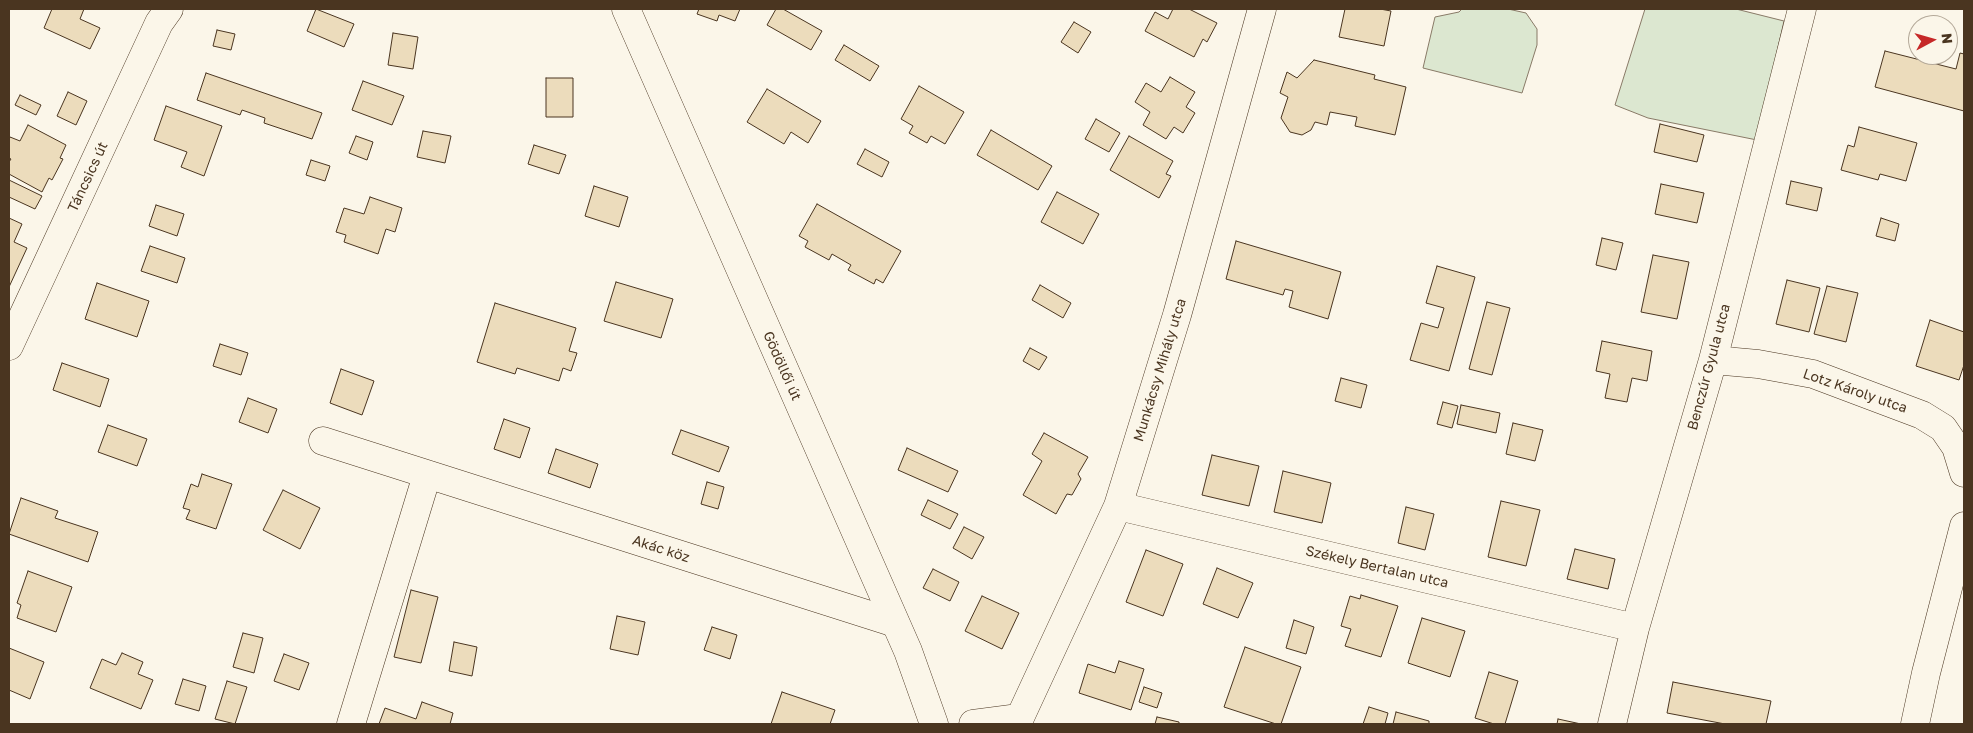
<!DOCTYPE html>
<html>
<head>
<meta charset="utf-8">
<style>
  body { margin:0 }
  #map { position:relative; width:1973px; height:733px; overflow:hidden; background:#fbf6e9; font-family:"Golos Text",sans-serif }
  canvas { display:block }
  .frame { position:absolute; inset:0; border:10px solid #4a3520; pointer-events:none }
  .north { position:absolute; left:1908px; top:15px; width:50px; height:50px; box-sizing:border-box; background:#fbf6e9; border:1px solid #b4a999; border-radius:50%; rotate:84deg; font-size:14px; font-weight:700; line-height:20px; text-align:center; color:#4a3520 }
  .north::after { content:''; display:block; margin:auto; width:18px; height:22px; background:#c62828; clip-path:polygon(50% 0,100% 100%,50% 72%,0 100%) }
</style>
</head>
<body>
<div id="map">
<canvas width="1973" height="733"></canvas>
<div class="frame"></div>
<div class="north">N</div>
</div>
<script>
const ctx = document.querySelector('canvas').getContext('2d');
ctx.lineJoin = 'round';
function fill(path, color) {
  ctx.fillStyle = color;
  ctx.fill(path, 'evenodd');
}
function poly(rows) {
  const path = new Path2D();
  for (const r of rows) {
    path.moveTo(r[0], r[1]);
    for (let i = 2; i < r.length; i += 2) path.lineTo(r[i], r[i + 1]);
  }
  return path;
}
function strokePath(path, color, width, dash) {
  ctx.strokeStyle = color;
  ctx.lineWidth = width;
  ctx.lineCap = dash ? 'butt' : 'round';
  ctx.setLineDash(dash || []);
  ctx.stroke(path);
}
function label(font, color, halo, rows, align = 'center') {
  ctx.font = font + ' "Golos Text",sans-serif';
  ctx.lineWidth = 4;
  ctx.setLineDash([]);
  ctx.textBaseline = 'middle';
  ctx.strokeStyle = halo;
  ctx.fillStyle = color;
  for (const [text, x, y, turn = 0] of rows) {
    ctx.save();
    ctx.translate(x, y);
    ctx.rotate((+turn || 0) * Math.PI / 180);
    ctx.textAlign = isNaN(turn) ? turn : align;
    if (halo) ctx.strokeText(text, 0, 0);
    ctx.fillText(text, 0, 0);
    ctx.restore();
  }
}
const green = poly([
  [1462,9,1508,9,1526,13,1537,29,1537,45,1522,93,1423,68,1435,17,1459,12,1462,9],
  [1645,9,1736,9,1784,21,1757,140,1648,118,1615,105,1645,9]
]);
const building = poly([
  [52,9,84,9,80,19,100,28,90,49,44,28,52,9],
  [316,9,354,24,344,47,307,31,316,9],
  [699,9,740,9,735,21,719,15,717,21,697,14,699,9],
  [776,9,783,9,822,31,811,50,767,25,776,9],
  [1173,9,1189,9,1217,23,1207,42,1203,39,1194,57,1145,31,1155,12,1168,19,1173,9],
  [1345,9,1380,9,1391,11,1384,46,1339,37,1345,9],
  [1074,22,1091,32,1078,53,1061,42,1074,22],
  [217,30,235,34,231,50,213,46,217,30],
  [393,33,418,37,413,69,388,65,393,33],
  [844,45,879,66,870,81,835,60,844,45],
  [1885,51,1956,69,1960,53,1964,54,1964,111,1875,87,1885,51],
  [1314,60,1375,75,1374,79,1406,87,1395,135,1355,126,1357,117,1330,112,1327,125,1315,122,1311,130,1302,135,1290,132,1281,118,1288,97,1280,93,1287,72,1297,78,1314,60],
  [206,73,322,113,312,139,264,123,265,118,242,110,240,115,197,100,206,73],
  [1170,77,1195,92,1186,107,1195,113,1183,133,1174,127,1166,139,1143,125,1150,112,1135,102,1146,83,1161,92,1170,77],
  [546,78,573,78,573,117,546,117,546,78],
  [363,81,404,96,392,125,352,110,363,81],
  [919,86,964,112,945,144,931,136,927,143,909,133,913,126,901,119,919,86],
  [767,89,821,121,808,143,791,132,784,144,747,122,767,89],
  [68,92,87,101,76,125,57,116,68,92],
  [20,95,41,105,36,115,15,105,20,95],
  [166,106,222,126,204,176,181,167,187,152,154,140,166,106],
  [1096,119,1120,133,1109,152,1085,139,1096,119],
  [1660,124,1704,135,1697,162,1654,152,1660,124],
  [28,125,66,145,60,158,63,159,52,180,49,178,42,192,9,174,9,162,11,159,9,158,9,140,10,137,20,141,28,125],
  [1859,127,1917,143,1906,181,1880,174,1878,180,1841,170,1848,145,1854,147,1859,127],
  [991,130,1052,166,1038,190,977,155,991,130],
  [423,131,451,136,445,163,417,157,423,131],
  [356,136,373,142,367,160,349,153,356,136],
  [1129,136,1173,161,1166,174,1171,176,1159,198,1110,170,1129,136],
  [534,145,566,155,559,174,528,164,534,145],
  [865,149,889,162,882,177,857,164,865,149],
  [311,160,330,166,325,181,306,175,311,160],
  [9,180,42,196,35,209,9,197,9,180],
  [1791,181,1822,188,1817,211,1786,204,1791,181],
  [1661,184,1704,193,1697,223,1655,214,1661,184],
  [594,186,628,197,619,227,585,216,594,186],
  [1057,192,1099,214,1083,244,1041,222,1057,192],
  [370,197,402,208,395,232,386,229,378,254,344,242,346,235,336,232,344,208,364,214,370,197],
  [817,204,901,251,883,283,876,279,874,284,848,270,851,265,832,254,829,260,805,247,808,241,799,236,817,204],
  [156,205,184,214,177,236,149,226,156,205],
  [9,218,22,224,14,242,27,248,9,287,9,218],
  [1881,218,1899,224,1895,241,1876,236,1881,218],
  [1602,238,1623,243,1616,270,1596,265,1602,238],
  [1236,241,1341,272,1328,319,1289,307,1293,291,1285,289,1283,295,1226,279,1236,241],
  [150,246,185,258,177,283,141,271,150,246],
  [1653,255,1689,262,1677,319,1641,312,1653,255],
  [1437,266,1475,277,1449,371,1410,360,1421,323,1438,328,1444,308,1426,303,1437,266],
  [1787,280,1820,288,1809,332,1776,324,1787,280],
  [616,282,673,299,661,338,604,321,616,282],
  [97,283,149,301,137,337,85,319,97,283],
  [1040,285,1071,303,1063,318,1032,300,1040,285],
  [1827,286,1858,293,1846,342,1814,334,1827,286],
  [1487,302,1510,308,1492,375,1469,369,1487,302],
  [495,303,576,328,569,351,577,353,571,371,563,368,559,381,517,368,515,374,477,362,495,303],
  [1930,320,1964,332,1964,365,1959,380,1916,366,1930,320],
  [1602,341,1652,351,1647,381,1632,378,1627,402,1605,398,1610,374,1596,371,1602,341],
  [220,344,248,353,241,375,213,366,220,344],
  [1030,348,1047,357,1039,370,1023,361,1030,348],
  [62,363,109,379,100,407,53,390,62,363],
  [341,369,374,381,362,415,330,403,341,369],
  [1341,378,1367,385,1361,408,1335,401,1341,378],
  [248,398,277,409,268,433,239,422,248,398],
  [1443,402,1458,406,1452,428,1437,424,1443,402],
  [1461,405,1500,413,1496,433,1457,424,1461,405],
  [504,419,530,428,520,458,494,449,504,419],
  [1513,423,1543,430,1535,461,1506,454,1513,423],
  [108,425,147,439,137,466,98,452,108,425],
  [681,430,729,447,719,472,672,454,681,430],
  [1044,433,1088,457,1078,474,1081,479,1072,495,1067,494,1056,514,1023,495,1042,461,1032,454,1044,433],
  [907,448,958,471,948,492,898,470,907,448],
  [556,449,598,464,590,488,548,473,556,449],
  [1212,455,1259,466,1249,506,1202,495,1212,455],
  [1283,471,1331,483,1322,523,1274,512,1283,471],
  [202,474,232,484,216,529,186,519,190,510,183,508,191,484,198,487,202,474],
  [707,482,724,487,718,509,701,504,707,482],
  [283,490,320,508,300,549,263,530,283,490],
  [21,498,58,511,55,518,98,532,88,562,9,534,21,498],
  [928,500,958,514,950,529,921,515,928,500],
  [1501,501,1540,510,1526,566,1488,557,1501,501],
  [1406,507,1434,514,1425,550,1398,543,1406,507],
  [964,527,984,537,972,559,953,548,964,527],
  [1575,549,1615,559,1608,589,1567,579,1575,549],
  [1146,550,1183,564,1163,616,1126,602,1146,550],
  [1217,568,1253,583,1238,618,1203,604,1217,568],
  [933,569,959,582,950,601,923,588,933,569],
  [28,571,72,587,56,632,17,618,21,605,17,603,28,571],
  [411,590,438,597,421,663,394,657,411,590],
  [1361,595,1398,606,1381,657,1345,646,1351,629,1341,626,1350,596,1360,599,1361,595],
  [982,596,1019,613,1002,649,965,631,982,596],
  [617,616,645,622,638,655,610,649,617,616],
  [1422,618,1465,631,1450,677,1408,663,1422,618],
  [1294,620,1314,627,1306,654,1286,648,1294,620],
  [712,627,737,635,730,659,704,650,712,627],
  [243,633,263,638,254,673,233,667,243,633],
  [454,642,477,647,472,676,449,671,454,642],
  [1245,647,1301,667,1281,724,1276,724,1224,707,1245,647],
  [9,648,44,662,30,699,9,690,9,648],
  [122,653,143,662,138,674,153,680,141,709,90,688,102,659,116,665,122,653],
  [284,654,309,663,299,690,274,681,284,654],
  [1119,661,1144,669,1131,710,1079,693,1088,664,1115,673,1119,661],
  [1489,672,1518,681,1505,724,1494,724,1475,718,1489,672],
  [183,679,206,686,199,711,175,704,183,679],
  [227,681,247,687,235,724,215,719,227,681],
  [1673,682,1771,701,1766,724,1725,724,1667,713,1673,682],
  [1144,687,1162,693,1157,708,1139,702,1144,687],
  [782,692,835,710,830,724,771,724,782,692],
  [422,702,453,713,450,724,379,724,385,708,416,719,422,702],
  [1369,707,1388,713,1385,724,1363,724,1369,707],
  [1396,712,1429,721,1429,724,1393,724,1396,712],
  [1157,717,1179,722,1179,724,1155,724,1157,717],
  [1558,719,1581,724,1557,724,1558,719]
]);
const minor = poly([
  [9,346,159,23,169,9],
  [1713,360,1758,364,1813,374,1922,415,1943,428,1956,447,1964,473],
  [323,441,895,623],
  [1118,506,1635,628],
  [351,724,427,475],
  [973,724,1019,718],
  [1017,724,1118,506,1177,315,1262,9],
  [1612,724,1635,628,1713,360,1802,9],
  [1915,724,1926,673,1964,526]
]);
const major = poly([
  [626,9,908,651,934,724]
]);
const streetNames = [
  ["Táncsics út",88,177,-65],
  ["Gödöllői út",782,366,66],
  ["Benczúr Gyula utca",1709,367,-75],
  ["Munkácsy Mihály utca",1160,370,-73],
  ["Lotz Károly utca",1855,391,19],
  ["Akác köz",661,549,18],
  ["Székely Bertalan utca",1377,567,13]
];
fill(green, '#dce7d0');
strokePath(green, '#887966', 1);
fill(building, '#ecdcbc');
strokePath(building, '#4a3520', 1);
strokePath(minor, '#4a3520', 29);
strokePath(major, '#4a3520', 29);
strokePath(minor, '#fbf6e9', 28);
strokePath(major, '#fbf6e9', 28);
label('14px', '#4a3520', '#fbf6e9', streetNames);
</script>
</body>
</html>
